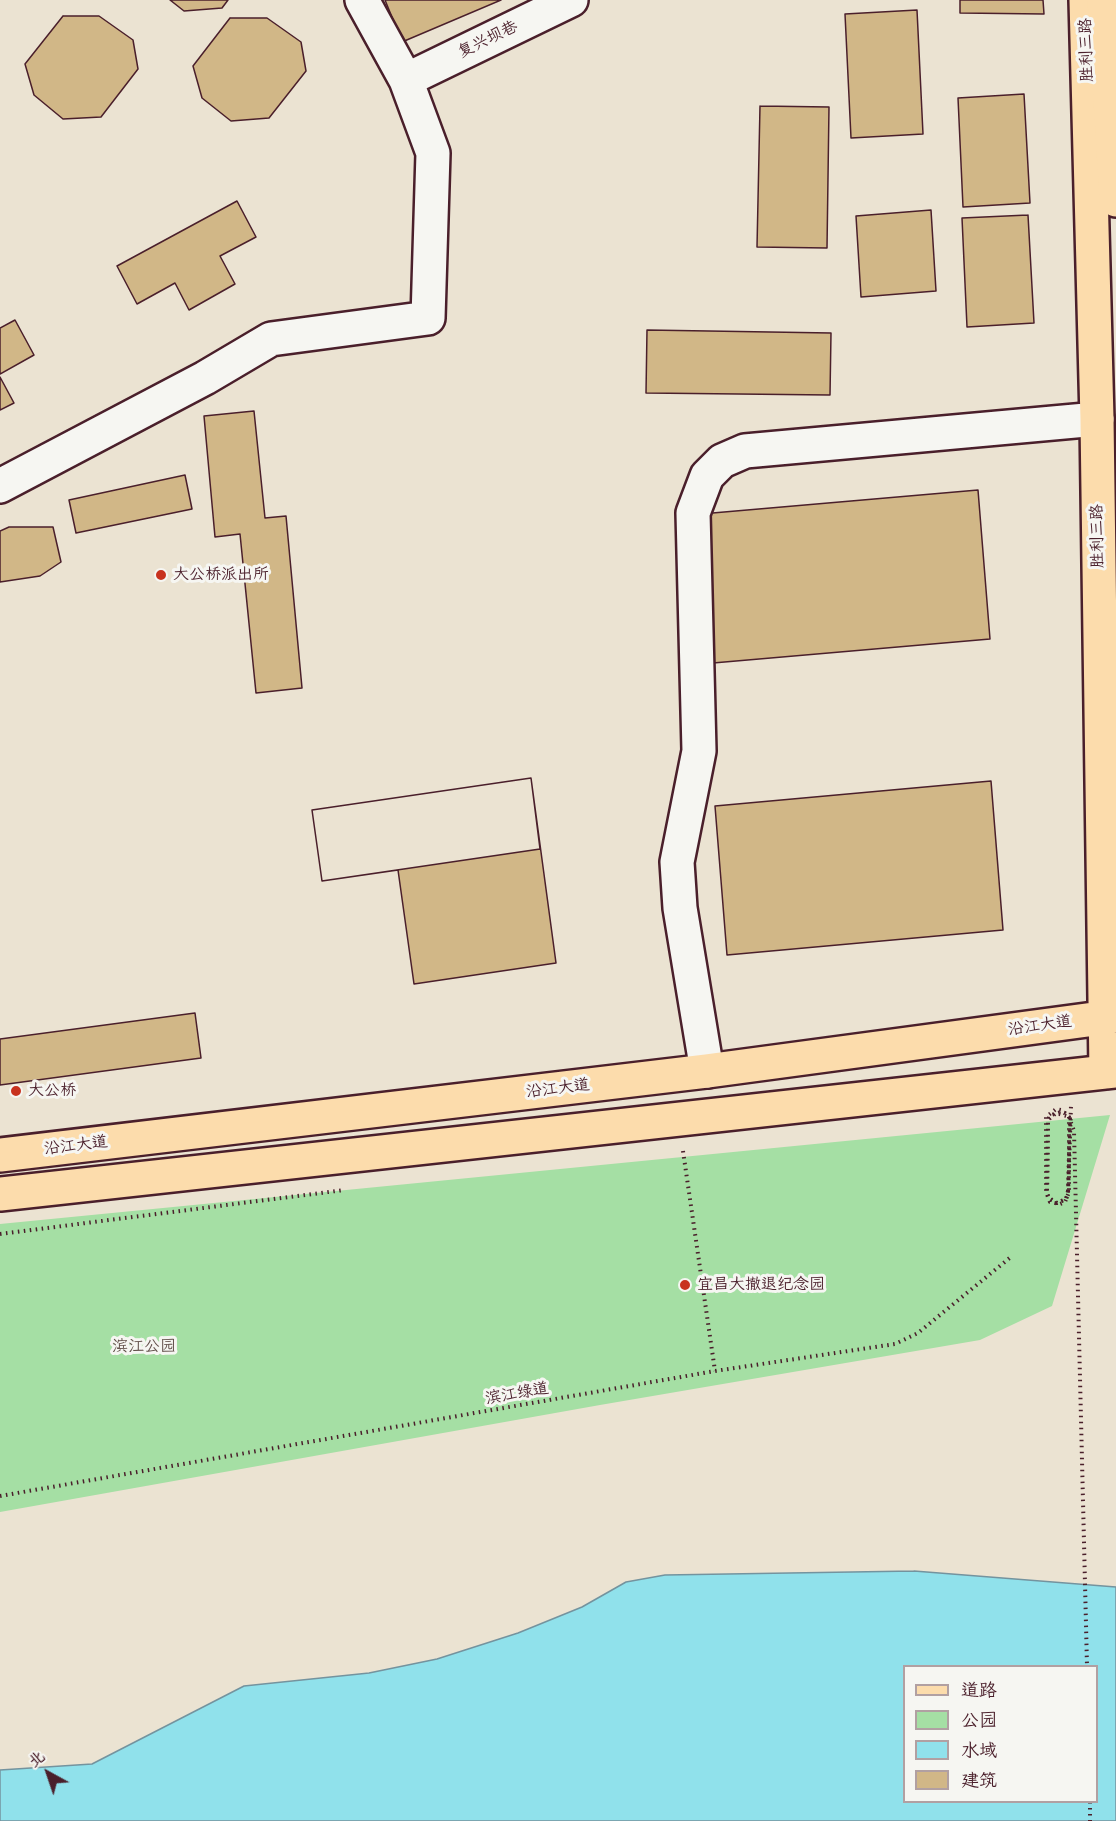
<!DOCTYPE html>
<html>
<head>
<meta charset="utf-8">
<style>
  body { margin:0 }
  #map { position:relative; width:1116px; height:1821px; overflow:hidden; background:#ebe3d2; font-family:Sriracha,"LXGW WenKai TC",sans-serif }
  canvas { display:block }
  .legend { position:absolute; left:903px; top:1665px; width:195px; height:138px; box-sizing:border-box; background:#f6f6f2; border:2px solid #b1a0a2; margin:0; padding:8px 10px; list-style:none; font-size:18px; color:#4a1f2b }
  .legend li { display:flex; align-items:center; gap:12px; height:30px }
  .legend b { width:30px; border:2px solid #b1a0a2 }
  .north { position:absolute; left:18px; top:1743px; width:60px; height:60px; -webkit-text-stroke:4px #f6f6f2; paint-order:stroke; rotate:320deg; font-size:16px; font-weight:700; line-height:24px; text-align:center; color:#4a1f2b }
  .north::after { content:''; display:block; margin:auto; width:21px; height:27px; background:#4a1f2b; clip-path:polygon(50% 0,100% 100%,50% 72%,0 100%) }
</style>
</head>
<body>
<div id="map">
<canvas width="1116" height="1821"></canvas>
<ul class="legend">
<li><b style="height:8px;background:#fcdcac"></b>道路</li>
<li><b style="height:16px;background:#a5dfa4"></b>公园</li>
<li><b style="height:16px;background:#90e1eb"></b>水域</li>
<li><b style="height:16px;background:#d1b787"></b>建筑</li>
</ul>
<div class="north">北</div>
</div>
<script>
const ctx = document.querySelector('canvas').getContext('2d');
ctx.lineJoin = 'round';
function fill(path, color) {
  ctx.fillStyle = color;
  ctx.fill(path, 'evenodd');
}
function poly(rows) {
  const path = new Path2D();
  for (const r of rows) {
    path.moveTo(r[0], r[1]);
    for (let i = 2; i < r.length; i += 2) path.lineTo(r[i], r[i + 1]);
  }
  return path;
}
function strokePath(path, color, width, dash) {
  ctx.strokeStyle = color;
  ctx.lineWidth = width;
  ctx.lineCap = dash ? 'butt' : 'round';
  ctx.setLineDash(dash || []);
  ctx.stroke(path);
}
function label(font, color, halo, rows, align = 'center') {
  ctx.font = font + ' Sriracha,"LXGW WenKai TC",sans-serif';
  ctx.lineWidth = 6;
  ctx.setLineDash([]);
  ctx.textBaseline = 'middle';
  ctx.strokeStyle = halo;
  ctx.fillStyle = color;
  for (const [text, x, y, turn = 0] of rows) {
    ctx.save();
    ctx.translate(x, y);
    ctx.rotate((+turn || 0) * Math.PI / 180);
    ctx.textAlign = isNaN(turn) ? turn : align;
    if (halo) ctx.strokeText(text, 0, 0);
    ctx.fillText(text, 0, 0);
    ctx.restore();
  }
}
const green = poly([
  [1110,1115,1052,1306,980,1340,600,1405,0,1512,0,1224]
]);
const water = poly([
  [914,1571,1116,1587,1116,1821,0,1821,0,1770,92,1764,244,1686,369,1673,437,1659,518,1633,582,1607,626,1582,665,1575,914,1571],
  [904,1666,1096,1666,1096,1802,904,1802,904,1666]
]);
const building = poly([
  [170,0,228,0,222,8,184,11,170,0],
  [385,0,501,0,402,42,385,0],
  [960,0,1043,0,1044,14,960,13,960,0],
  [917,10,923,134,851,138,845,14,917,10],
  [63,16,99,16,133,40,138,69,101,117,63,119,34,95,25,64,63,16],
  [230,18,267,18,301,42,306,71,269,118,231,121,202,98,193,66,230,18],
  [1024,94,1030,203,963,207,958,98,1024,94],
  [760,106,829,107,827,248,757,247,760,106],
  [237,201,256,237,220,256,235,284,189,310,175,283,137,304,117,266,237,201],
  [931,210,936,291,861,297,856,216,931,210],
  [1028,215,1034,323,967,327,962,218,1028,215],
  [15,320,34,355,0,374,0,328,15,320],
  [647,330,831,333,830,395,646,393,647,330],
  [0,377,14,403,0,410,0,377],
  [254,411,265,518,286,516,302,688,256,693,240,534,215,537,204,416,254,411],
  [185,475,192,509,76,533,69,500,185,475],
  [978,490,990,639,713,663,701,514,978,490],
  [9,527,53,527,61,562,40,576,0,582,0,531,9,527],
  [531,778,556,963,414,984,398,870,322,881,312,810,531,778],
  [531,778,540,849,322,881,312,810,531,778],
  [991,781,1003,930,727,955,715,806,991,781],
  [195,1013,201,1058,0,1085,0,1039,195,1013]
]);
const path = poly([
  [683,1151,715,1371],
  [1068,1191,1070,1117,1056,1113,1048,1120,1047,1193,1049,1198,1057,1203,1066,1199,1068,1194,1071,1106],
  [0,1234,344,1190],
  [0,1496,715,1371,895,1344,918,1333,1012,1256],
  [1090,1802,1090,1821]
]);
const minor = poly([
  [406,80,571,0],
  [0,486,205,378,271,339,428,318,433,153,406,80,362,0],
  [707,1071,680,908,677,862,699,751,693,513,707,476,722,461,745,451,1097,419]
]);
const major = poly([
  [1086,0,1097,419,1106,1072],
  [0,1155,707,1071,1116,1016],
  [0,1194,1116,1071]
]);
const highway = poly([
  [1104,0,1116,200]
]);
const pathBridge = poly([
  [1068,1191,1066,1199,1057,1203,1048,1198,1047,1192,1048,1119,1051,1115,1061,1112,1065,1113,1069,1117,1069,1192,1065,1202,1060,1204,1050,1202,1046,1192,1046,1117,1056,1109,1061,1110,1069,1117,1074,1131,1087,1666]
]);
const markers = [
  [161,575,6,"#c8321e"],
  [16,1091,6,"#c8321e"],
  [685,1285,6,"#c8321e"]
];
const streetNames = [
  ["复兴坝巷",488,40,-26],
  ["胜利三路",1087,50,-92],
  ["胜利三路",1098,536,-91],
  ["沿江大道",1040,1026,-8],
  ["沿江大道",558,1089,-7],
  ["沿江大道",76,1146,-7],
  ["滨江绿道",517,1394,-10]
];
const poiNames = [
  ["大公桥派出所",173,575],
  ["大公桥",28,1091],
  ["宜昌大撤退纪念园",697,1285]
];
const parkNames = [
  ["滨江公园",144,1347]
];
fill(green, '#a5dfa4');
fill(water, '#90e1eb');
strokePath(water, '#74939e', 1.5);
fill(building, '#d1b787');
strokePath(building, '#4a1f2b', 1.5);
strokePath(minor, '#4a1f2b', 38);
strokePath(major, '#4a1f2b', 38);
strokePath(highway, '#4a1f2b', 38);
strokePath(path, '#4a1f2b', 4, [1.5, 4.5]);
strokePath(minor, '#f6f6f2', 33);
strokePath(major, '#fcdcac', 33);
strokePath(highway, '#fcdcac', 33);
strokePath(pathBridge, '#4a1f2b', 4, [1.5, 4.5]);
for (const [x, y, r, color] of markers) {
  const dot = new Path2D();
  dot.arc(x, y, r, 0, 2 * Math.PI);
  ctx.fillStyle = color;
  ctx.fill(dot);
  strokePath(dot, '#f6f6f2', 2);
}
label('16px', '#4a1f2b', '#f6f6f2', streetNames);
label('16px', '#4a1f2b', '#f6f6f2', poiNames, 'left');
label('16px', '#614f49', '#f6f6f2', parkNames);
</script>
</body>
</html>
